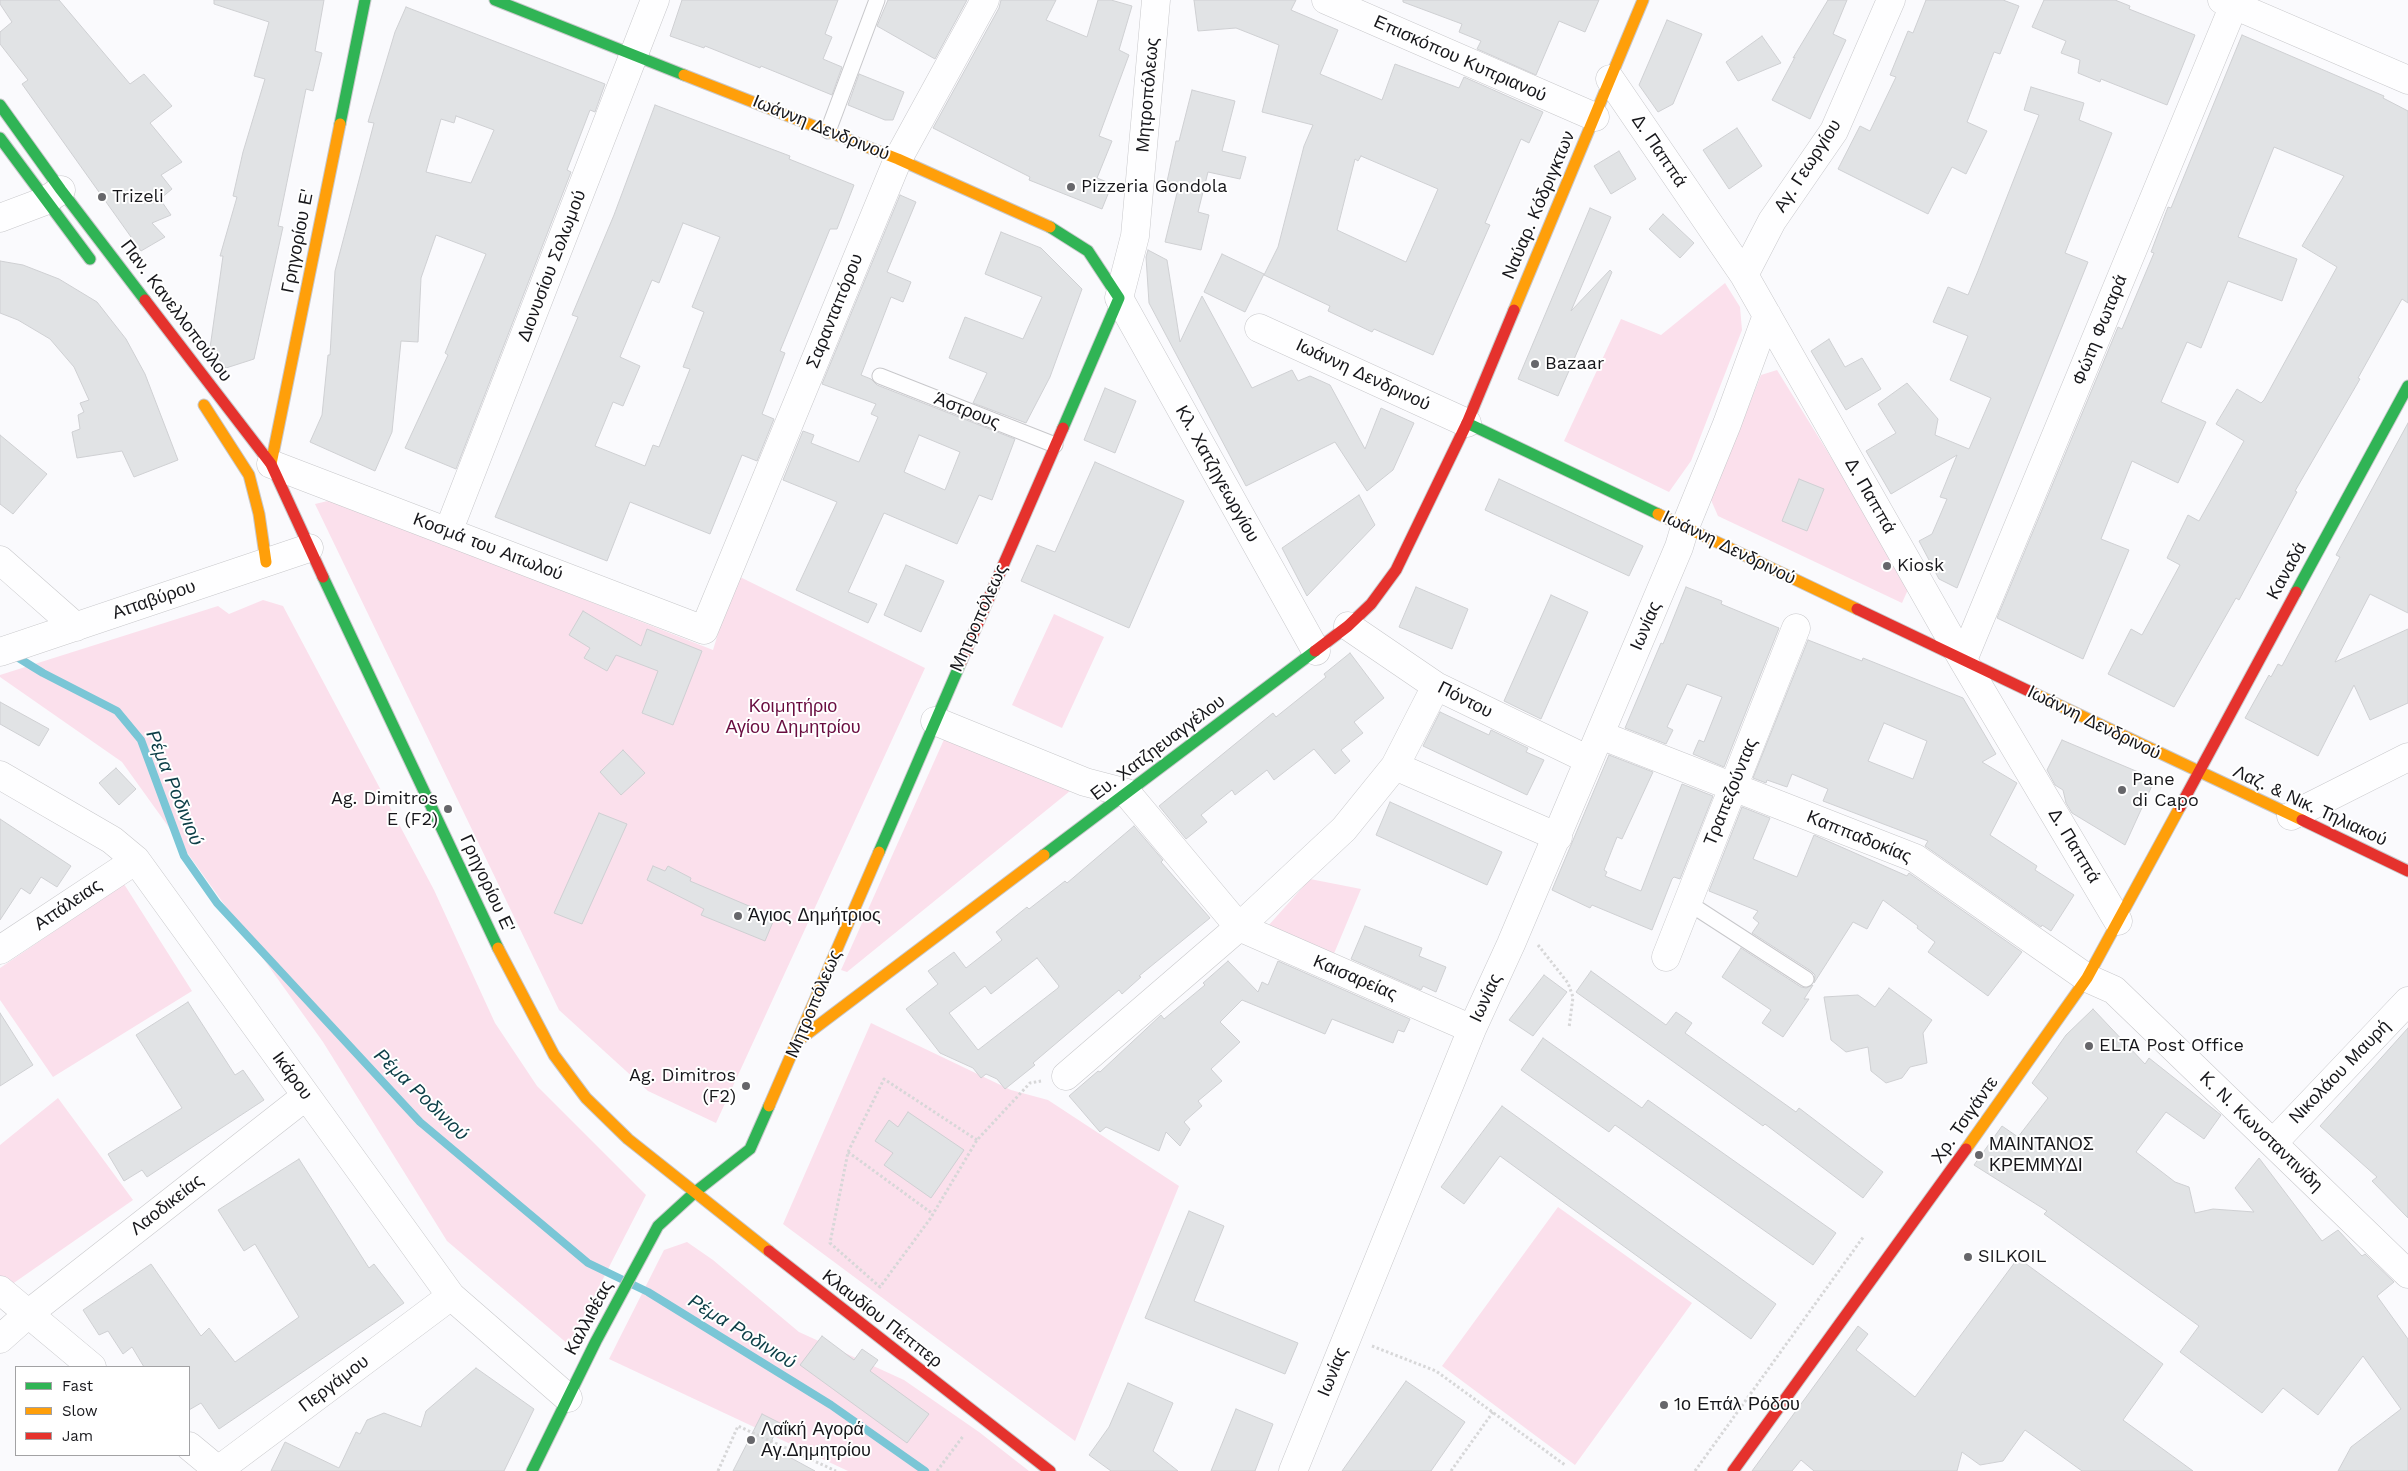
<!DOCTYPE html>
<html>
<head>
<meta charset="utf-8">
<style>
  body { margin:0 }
  #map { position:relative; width:2408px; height:1471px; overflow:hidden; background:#fafafd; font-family:"Work Sans",sans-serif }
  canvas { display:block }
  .legend { position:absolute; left:15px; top:1366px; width:175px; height:90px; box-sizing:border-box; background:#fff; border:1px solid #a2a2a4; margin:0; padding:6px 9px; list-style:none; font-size:15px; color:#17171b }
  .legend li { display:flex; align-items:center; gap:10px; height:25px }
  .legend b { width:25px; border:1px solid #a2a2a4 }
</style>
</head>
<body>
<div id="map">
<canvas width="2408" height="1471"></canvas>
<ul class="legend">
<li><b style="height:6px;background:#30b455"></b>Fast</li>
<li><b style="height:6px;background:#ff9f0a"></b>Slow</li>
<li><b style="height:6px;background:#e5322d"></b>Jam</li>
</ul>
</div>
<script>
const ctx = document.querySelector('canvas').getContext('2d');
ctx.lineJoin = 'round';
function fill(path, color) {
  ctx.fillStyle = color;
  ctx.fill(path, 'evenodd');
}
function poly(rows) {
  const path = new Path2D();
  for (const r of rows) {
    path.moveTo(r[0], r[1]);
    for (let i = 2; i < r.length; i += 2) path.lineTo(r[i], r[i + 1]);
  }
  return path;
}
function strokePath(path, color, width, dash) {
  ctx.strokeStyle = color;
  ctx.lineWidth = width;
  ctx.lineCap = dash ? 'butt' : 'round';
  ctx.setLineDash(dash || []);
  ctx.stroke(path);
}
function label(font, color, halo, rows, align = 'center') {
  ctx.font = font + ' "Work Sans",sans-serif';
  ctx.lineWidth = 4;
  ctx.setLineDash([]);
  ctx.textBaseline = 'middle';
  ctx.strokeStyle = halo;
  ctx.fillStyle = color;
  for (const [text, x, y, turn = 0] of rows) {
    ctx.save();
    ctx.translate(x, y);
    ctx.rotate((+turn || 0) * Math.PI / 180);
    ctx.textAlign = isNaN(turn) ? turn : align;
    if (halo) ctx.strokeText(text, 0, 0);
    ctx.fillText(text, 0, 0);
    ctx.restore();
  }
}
const green = poly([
  [1725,283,1740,307,1742,330,1691,461,1669,492,1564,441,1621,319,1661,335],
  [1777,370,1910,585,1902,603,1718,516,1711,500,1761,375],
  [332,500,713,650,736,575,925,668,716,1123,648,1091,559,1010,315,504],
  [263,600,283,606,434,890,495,1023,537,1086,646,1195,569,1345,447,1241,323,1042,122,762,0,677,0,675,218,606,229,614],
  [1054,614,1104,637,1062,728,1012,705],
  [946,735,1070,791,847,972,841,970],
  [1310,879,1361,889,1333,956,1268,926],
  [124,884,192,991,53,1077,0,1000,0,968],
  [871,1023,1011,1090,1048,1100,1179,1186,1075,1441,783,1224],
  [58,1098,133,1200,8,1287,0,1280,0,1145],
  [1558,1207,1692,1303,1575,1465,1442,1366],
  [687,1242,713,1260,799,1332,904,1380,979,1432,1029,1471,848,1471,609,1359,664,1250]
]);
const stream = poly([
  [12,654,43,673,117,711,141,740,184,856,217,903,420,1122,588,1263,648,1292,831,1405,925,1471]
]);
const building = poly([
  [0,0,59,0,130,84,144,74,172,106,150,123,182,162,161,175,172,189,160,199,171,215,152,223,165,237,141,251,22,84,28,80,0,44,0,32,12,22,0,4,0,0],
  [214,0,324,0,315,51,322,53,313,91,306,89,278,226,283,227,254,359,226,368,210,348,223,256,220,256,237,197,233,196,243,152,265,79,254,76,269,22,214,4,214,0],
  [682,0,838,0,825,34,832,37,823,59,842,67,832,95,761,66,760,68,705,46,704,48,670,36,682,0],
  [888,0,967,0,935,59,877,26,888,0],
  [1001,0,1056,0,1046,20,1087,37,1098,0,1111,0,1132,6,1119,50,1129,55,1099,136,1112,141,1097,178,1112,184,1102,209,1029,180,1030,177,933,128,999,8,1001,0],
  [1194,0,1296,0,1291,10,1338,30,1320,74,1382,100,1395,64,1459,88,1464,77,1543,112,1529,143,1521,139,1485,223,1490,225,1433,355,1374,329,1372,332,1328,311,1330,306,1264,275,1278,247,1304,146,1313,125,1262,112,1279,45,1236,28,1198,31,1194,0],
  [1361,156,1438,189,1406,262,1337,230,1355,159,1358,161,1361,156],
  [1403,0,1599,0,1585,32,1559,21,1536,75,1477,49,1481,41,1459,32,1462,24,1403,2,1403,0],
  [1828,0,1847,0,1833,34,1846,40,1810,119,1772,100,1795,57,1793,58,1828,0],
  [1926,0,2003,0,2019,6,2000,54,1994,52,1967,122,1987,131,1966,174,1952,167,1928,214,1838,169,1860,126,1870,131,1896,77,1890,75,1908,31,1913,33,1926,0],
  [2044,0,2115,0,2130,6,2129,9,2195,35,2167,105,2101,79,2100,82,2078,73,2080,60,2061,53,2066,41,2032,27,2044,0],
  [406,7,605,84,595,112,590,110,567,170,571,172,456,469,405,448,448,355,445,353,486,254,436,235,421,278,418,342,401,341,392,432,375,471,310,442,322,415,328,355,330,355,335,271,374,123,368,122,395,32,406,7],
  [456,116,494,130,471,183,426,172,441,119,454,123,456,116],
  [1667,20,1702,34,1673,104,1658,112,1639,85,1667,20],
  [2242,35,2384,96,2383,98,2408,111,2408,303,2402,299,2358,378,2360,379,2295,491,2297,492,2239,600,2236,598,2174,707,2108,674,2131,629,2142,635,2180,565,2167,558,2188,515,2199,521,2244,441,2216,424,2237,389,2261,403,2264,400,2337,267,2302,246,2344,176,2274,147,2238,237,2297,259,2282,301,2228,281,2201,348,2187,342,2161,402,2206,422,2178,483,2132,461,2101,539,2129,550,2083,659,1997,618,2118,327,2122,329,2154,253,2151,252,2168,207,2171,208,2242,35],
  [1762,36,1781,63,1738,81,1726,62,1762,36],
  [859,74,904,92,893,120,885,120,848,105,859,74],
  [2031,87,2084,103,2079,120,2112,133,2065,253,2088,262,1957,588,1939,579,1919,541,1932,534,1947,499,1940,497,1957,455,1891,494,1866,451,1896,433,1878,404,1907,383,1938,419,1935,435,1969,449,1991,398,1950,380,1968,336,1933,322,1948,287,1968,295,1978,271,2039,115,2024,110,2031,87],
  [1192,90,1235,101,1222,151,1246,157,1240,179,1208,172,1198,212,1209,215,1201,250,1165,242,1178,189,1166,186,1176,141,1179,141,1192,90],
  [655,105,790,156,789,159,854,185,837,229,830,229,780,351,785,353,762,414,774,419,757,461,742,455,710,534,630,502,607,561,495,517,578,317,572,315,614,215,655,105],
  [683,223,720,237,692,307,704,312,683,367,690,369,659,447,653,445,645,466,595,446,613,402,623,406,640,366,620,357,652,280,659,283,683,223],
  [1737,128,1762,166,1729,189,1703,150,1737,128],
  [1619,151,1636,179,1611,194,1594,166,1619,151],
  [900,195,916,202,887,272,911,282,903,302,891,297,861,375,871,379,877,385,1015,439,992,500,979,495,957,544,884,513,848,592,877,604,868,623,796,590,837,502,783,480,803,431,814,435,811,443,859,462,878,417,871,414,876,404,822,384,900,195],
  [919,435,960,452,945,490,904,472,919,435],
  [1590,208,1611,217,1571,311,1610,270,1612,272,1558,396,1518,379,1590,208],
  [1663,214,1694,243,1680,258,1649,229,1663,214],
  [1001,232,1041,248,1082,289,1050,377,1026,423,973,403,987,373,949,358,965,317,1023,339,1042,297,985,274,1001,232],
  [1148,250,1167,260,1180,342,1202,296,1252,388,1292,370,1298,381,1310,376,1330,385,1365,449,1381,408,1414,423,1393,470,1367,491,1335,442,1246,486,1149,303,1146,257,1148,250],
  [1222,254,1264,274,1245,312,1204,292,1222,254],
  [0,261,23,265,59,279,97,302,126,339,145,374,178,460,134,477,122,451,77,458,72,432,80,429,78,415,84,412,80,403,89,400,74,367,50,339,18,320,0,313,0,261],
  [1829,339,1845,367,1862,358,1881,389,1846,410,1811,351,1829,339],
  [1105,388,1136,401,1115,453,1084,440,1105,388],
  [2408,423,2408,613,2370,594,2335,662,2408,629,2408,703,2370,720,2354,685,2318,756,2245,718,2269,675,2271,677,2278,664,2282,666,2340,557,2336,555,2408,423],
  [0,435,47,474,13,514,0,504,0,435],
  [1095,462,1184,501,1129,628,1021,581,1037,545,1055,552,1095,462],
  [1499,479,1643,546,1629,576,1485,510,1499,479],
  [1799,479,1824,489,1807,531,1782,521,1799,479],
  [1359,495,1375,525,1307,596,1282,548,1359,495],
  [906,565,944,581,921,632,884,615,906,565],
  [1416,587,1468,609,1452,649,1399,627,1416,587],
  [1686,587,1722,601,1721,604,1779,628,1724,767,1693,754,1699,740,1704,742,1722,697,1687,684,1667,727,1673,730,1666,744,1625,728,1661,643,1663,644,1686,587],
  [1551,595,1588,612,1541,719,1504,701,1551,595],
  [583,611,641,646,647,629,702,651,673,725,642,713,658,671,616,655,607,671,584,658,590,648,569,635,583,611],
  [1808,640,1862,661,1863,658,1963,698,1996,754,1982,762,2017,783,1990,835,2037,866,2035,870,2074,895,2051,931,2042,925,2041,927,1925,846,1928,841,1823,801,1828,789,1792,774,1787,787,1767,780,1766,783,1753,778,1808,640],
  [1884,723,1927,741,1913,779,1868,761,1884,723],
  [1350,653,1384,698,1354,722,1363,733,1341,750,1350,761,1335,774,1314,749,1274,780,1267,770,1235,795,1232,790,1201,815,1207,822,1186,839,1159,806,1273,713,1276,717,1326,677,1324,674,1350,653],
  [0,702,49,729,39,746,0,724,0,702],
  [1440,712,1489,735,1491,730,1528,748,1526,752,1544,760,1527,795,1423,746,1440,712],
  [2062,740,2155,779,2125,845,2072,813,2066,803,2063,790,2055,785,2047,770,2062,740],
  [623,750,645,773,621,795,600,772,623,750],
  [1609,755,1653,772,1622,839,1617,837,1604,870,1607,872,1605,876,1641,891,1682,784,1713,796,1680,879,1674,877,1672,879,1652,930,1592,905,1590,908,1552,890,1609,755],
  [116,768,136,789,119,805,99,783,116,768],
  [1390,802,1502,852,1487,885,1376,835,1390,802],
  [1742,807,1770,818,1753,859,1797,877,1814,835,1907,876,1909,873,2022,952,1988,996,1928,952,1935,942,1917,928,1918,926,1883,900,1867,929,1853,922,1814,983,1815,975,1811,971,1752,933,1759,923,1753,918,1758,911,1709,891,1742,807],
  [599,813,627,824,582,924,554,913,599,813],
  [0,819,71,866,57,887,41,877,30,894,21,888,0,920,0,819],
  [1134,826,1163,860,1161,862,1210,918,1139,976,1141,977,1122,994,1119,990,1033,1063,1035,1065,1005,1089,997,1079,986,1074,981,1078,973,1068,940,1053,906,1009,938,984,928,971,954,952,966,968,1002,940,996,932,1027,907,1029,909,1065,881,1067,883,1134,826],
  [1037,958,1059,986,1058,988,978,1050,949,1013,985,986,991,994,1037,958],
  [653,866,665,871,668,866,691,878,690,881,775,917,765,941,701,915,704,909,647,880,653,866],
  [1365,926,1422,948,1419,956,1446,967,1436,992,1423,986,1421,990,1351,959,1365,926],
  [1741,948,1801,987,1806,988,1813,985,1804,999,1809,999,1783,1037,1762,1023,1771,1010,1722,977,1741,948],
  [1228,961,1258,992,1262,982,1268,985,1278,961,1410,1019,1404,1032,1398,1030,1393,1043,1332,1019,1325,1034,1242,1000,1220,1022,1240,1042,1211,1069,1222,1081,1198,1101,1202,1106,1184,1122,1190,1129,1180,1146,1166,1132,1159,1151,1106,1127,1100,1132,1069,1096,1098,1071,1100,1072,1161,1015,1164,1019,1205,985,1203,983,1228,961],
  [1591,971,1666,1025,1676,1012,1692,1023,1685,1033,1796,1112,1799,1108,1883,1172,1863,1198,1765,1124,1763,1126,1576,992,1591,971],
  [1544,975,1567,992,1533,1036,1509,1020,1544,975],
  [1889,988,1932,1020,1923,1033,1927,1063,1910,1067,1902,1078,1886,1083,1871,1071,1868,1047,1846,1052,1831,1040,1824,997,1858,995,1875,1007,1889,988],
  [188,1002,235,1075,243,1070,264,1100,147,1177,142,1170,124,1181,108,1154,182,1108,136,1035,188,1002],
  [2093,1009,2145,1064,2149,1058,2221,1115,2204,1139,2166,1112,2136,1152,2175,1182,2189,1187,2195,1213,2213,1209,2254,1212,2235,1188,2259,1158,2322,1241,2338,1230,2362,1256,2365,1254,2394,1282,2377,1296,2408,1339,2408,1471,2338,1471,2351,1447,2401,1409,2363,1356,2318,1415,2283,1388,2262,1413,2180,1352,2199,1326,2044,1214,2047,1211,1974,1165,2002,1126,2018,1137,2048,1098,2032,1083,2066,1035,2093,1009],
  [0,1013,33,1065,0,1086,0,1013],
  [2408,1028,2408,1218,2372,1181,2377,1177,2320,1126,2408,1028],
  [1543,1038,1642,1108,1648,1100,1836,1233,1813,1265,1615,1125,1609,1132,1521,1070,1543,1038],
  [1502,1106,1776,1304,1751,1339,1500,1156,1464,1204,1441,1187,1502,1106],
  [908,1112,964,1150,931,1198,884,1165,893,1153,875,1141,889,1120,898,1127,908,1112],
  [299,1159,369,1268,374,1264,404,1303,219,1429,201,1403,189,1410,189,1367,144,1367,132,1347,123,1354,108,1331,99,1335,83,1310,151,1264,201,1336,209,1328,235,1362,299,1317,255,1244,244,1251,218,1210,299,1159],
  [1189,1211,1224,1226,1194,1301,1298,1343,1285,1374,1145,1318,1189,1211],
  [2018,1258,2163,1364,2123,1420,2193,1471,2082,1471,2025,1430,2003,1461,1980,1465,1962,1452,1957,1471,1814,1471,1801,1460,1792,1471,1752,1471,1858,1326,1868,1334,1856,1350,1915,1397,2018,1258],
  [822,1336,854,1360,862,1349,878,1360,870,1371,929,1414,907,1443,800,1365,822,1336],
  [476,1368,534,1409,504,1471,271,1471,285,1442,339,1468,356,1432,360,1434,367,1420,384,1413,421,1427,426,1411,476,1368],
  [1406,1381,1465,1422,1431,1471,1342,1471,1406,1381],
  [1128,1383,1173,1403,1153,1451,1178,1471,1111,1471,1089,1455,1109,1427,1128,1383],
  [1236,1409,1273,1424,1255,1471,1211,1471,1236,1409],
  [762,1414,780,1423,769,1446,815,1471,733,1471,762,1414]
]);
const path = poly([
  [1538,945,1568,983,1573,997,1569,1028],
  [977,1140,884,1079,848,1152,830,1243,880,1287,930,1219,977,1140,1030,1083,1041,1081],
  [848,1152,933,1214],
  [1372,1346,1436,1371,1565,1465],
  [718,1471,738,1426,836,1471],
  [937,1471,964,1435],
  [1451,1471,1493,1412],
  [1695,1471,1864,1236]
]);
const lane = poly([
  [828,131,877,0],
  [880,376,1055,445],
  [1687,902,1806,979]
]);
const street = poly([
  [1156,0,1135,236,1119,298,1316,651],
  [1326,0,1595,117],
  [2222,0,2408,80],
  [1610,79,1744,275,1963,660,2118,921],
  [0,218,45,201,61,190],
  [1744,275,1772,221,1834,131,1891,0],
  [1259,328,1467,423],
  [271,464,704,630,898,159,985,0],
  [448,532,655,0],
  [0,560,76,627],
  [1348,626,1436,686,1589,760],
  [0,652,309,548],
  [1963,660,2236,0],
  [935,721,1085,782,1127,793,1239,927,1472,1029],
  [1608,738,1915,858,2087,978,2114,990,2408,1274],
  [1395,766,1558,837],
  [0,775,112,840,136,860,451,1296,568,1398],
  [2291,816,2408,757],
  [0,950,136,860],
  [1666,957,1796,628],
  [1066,1076,1239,927,1344,829,1395,766,1436,686],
  [2273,1143,2408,1001],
  [0,1290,92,1367],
  [0,1339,28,1314,306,1096],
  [189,1446,218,1470],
  [217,1471,451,1296],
  [1293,1471,1472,1029,1511,944,1679,547,1685,527,1727,424,1767,315]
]);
const fast = poly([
  [495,0,684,75],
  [0,105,61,190,145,300],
  [340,124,365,0],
  [0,138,90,259],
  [1050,227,1088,251,1119,298,1063,428],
  [1467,423,1658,514],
  [323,577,498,948],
  [2296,592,2408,386],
  [879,852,961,662],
  [1044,855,1315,651],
  [532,1471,596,1341,658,1226,694,1193,750,1149,769,1106]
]);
const slow = poly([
  [684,75,898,159,1050,227],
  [1514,310,1643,0],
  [204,405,249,475,259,514,266,562],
  [271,464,340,124],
  [1658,514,1857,609],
  [2033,693,2302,820],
  [498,948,554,1055,586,1098,628,1139,769,1251],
  [799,1040,1044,855],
  [769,1106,879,852],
  [1966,1149,2087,978,2180,807]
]);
const jam = poly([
  [145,300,271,464,323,577],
  [1857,609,2033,693],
  [1315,651,1348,626,1371,604,1396,570,1467,423,1514,310],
  [961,662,1063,428],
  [2180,807,2296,592],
  [2302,820,2408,871],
  [769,1251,1050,1471],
  [1733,1471,1966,1149]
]);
const markers = [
  [1071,187,5,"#66666a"],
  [102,197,5,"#66666a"],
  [1535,364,5,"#66666a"],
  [1887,566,5,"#66666a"],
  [2122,790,5,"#66666a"],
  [448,809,5,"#66666a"],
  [738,916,5,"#66666a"],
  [2089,1046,5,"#66666a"],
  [746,1086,5,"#66666a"],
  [1979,1155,5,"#66666a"],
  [1968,1257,5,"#66666a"],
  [1664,1405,5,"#66666a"],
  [751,1440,5,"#66666a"]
];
const streetNames = [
  ["Επισκόπου Κυπριανού",1460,59,24],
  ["Μητροπόλεως",1148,95,-85],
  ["Ιωάννη Δενδρινού",821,128,22],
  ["Δ. Παππά",1659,151,56],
  ["Αγ. Γεωργίου",1808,166,-57],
  ["Ναύαρ. Κόδριγκτων",1539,205,-67],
  ["Γρηγορίου Ε'",298,241,-79],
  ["Διονυσίου Σολωμού",552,266,-69],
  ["Παν. Κανελλοπούλου",176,311,53],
  ["Σαρανταπόρου",835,311,-68],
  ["Φώτη Φωταρά",2100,330,-68],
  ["Ιωάννη Δενδρινού",1363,375,25],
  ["Άστρους",967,411,22],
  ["Κλ. Χατζηγεωργίου",1217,474,61],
  ["Δ. Παππά",1870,496,60],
  ["Κοσμά του Αιτωλού",488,547,21],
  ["Ιωάννη Δενδρινού",1729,548,26],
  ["Καναδά",2287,571,-61],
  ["Ατταβύρου",154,600,-19],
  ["Μητροπόλεως",979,618,-66],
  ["Ιωνίας",1646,626,-67],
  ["Πόντου",1465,700,27],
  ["Ιωάννη Δενδρινού",2094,723,26],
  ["Ευ. Χατζηευαγγέλου",1158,748,-37],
  ["Τραπεζούντας",1731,792,-68],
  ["Λαζ. & Νικ. Τηλιακού",2310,806,25],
  ["Καππαδοκίας",1859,837,22],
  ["Δ. Παππά",2074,846,59],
  ["Γρηγορίου Ε'",487,884,65],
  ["Αττάλειας",68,905,-34],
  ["Καισαρείας",1355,978,23],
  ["Ιωνίας",1486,998,-65],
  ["Μητροπόλεως",814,1004,-67],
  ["Νικολάου Μαυρή",2340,1072,-46],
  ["Ικάρου",292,1076,54],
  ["Χρ. Τσιγάντε",1965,1120,-55],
  ["Κ. Ν. Κωνσταντινίδη",2261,1132,44],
  ["Λαοδικείας",167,1205,-38],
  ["Καλλιθέας",589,1318,-62],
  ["Κλαυδίου Πέππερ",882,1319,38],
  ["Ιωνίας",1333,1372,-68],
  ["Περγάμου",334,1384,-37]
];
const poiNames = [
  ["Pizzeria Gondola",1081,187],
  ["Trizeli",112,197],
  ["Bazaar",1545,364],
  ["Kiosk",1897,566],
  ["Pane",2132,780],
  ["di Capo",2132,801],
  ["Ag. Dimitros",438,799,"right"],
  ["E (F2)",438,820,"right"],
  ["Άγιος Δημήτριος",748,916],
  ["ELTA Post Office",2099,1046],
  ["Ag. Dimitros",736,1076,"right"],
  ["(F2)",736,1097,"right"],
  ["ΜΑΙΝΤΑΝΟΣ",1989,1145],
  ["ΚΡΕΜΜΥΔΙ",1989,1166],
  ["SILKOIL",1978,1257],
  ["1ο Επάλ Ρόδου",1674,1405],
  ["Λαΐκή Αγορά",761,1430],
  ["Αγ.Δημητρίου",761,1451]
];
const parkNames = [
  ["Κοιμητήριο",793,707],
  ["Αγίου Δημητρίου",793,728]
];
const waterNames = [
  ["Ρέμα Ροδινιού",174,788,68],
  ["Ρέμα Ροδινιού",421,1095,44],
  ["Ρέμα Ροδινιού",742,1332,32]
];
fill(green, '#fbe0ec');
strokePath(stream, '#7ac6d6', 8);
fill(building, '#e1e3e5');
strokePath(building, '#cfd0d3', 1);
strokePath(lane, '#c8c8cb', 17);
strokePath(street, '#c8c8cb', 29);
strokePath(fast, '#c8c8cb', 13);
strokePath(slow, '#c8c8cb', 13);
strokePath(jam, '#c8c8cb', 13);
strokePath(path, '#d7d7d8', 3, [2.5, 2.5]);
strokePath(lane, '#fefeff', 15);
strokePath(street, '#fefeff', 28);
strokePath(fast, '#30b455', 11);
strokePath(slow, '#ff9f0a', 11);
strokePath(jam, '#e5322d', 11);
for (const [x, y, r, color] of markers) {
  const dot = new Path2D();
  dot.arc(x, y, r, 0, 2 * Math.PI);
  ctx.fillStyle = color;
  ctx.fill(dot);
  strokePath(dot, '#fff', 2);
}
label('18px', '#17171b', '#fff', streetNames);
label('18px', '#17171b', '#fff', poiNames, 'left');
label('18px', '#690d40', '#fff', parkNames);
label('italic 19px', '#0c3e47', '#fff', waterNames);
</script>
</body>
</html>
